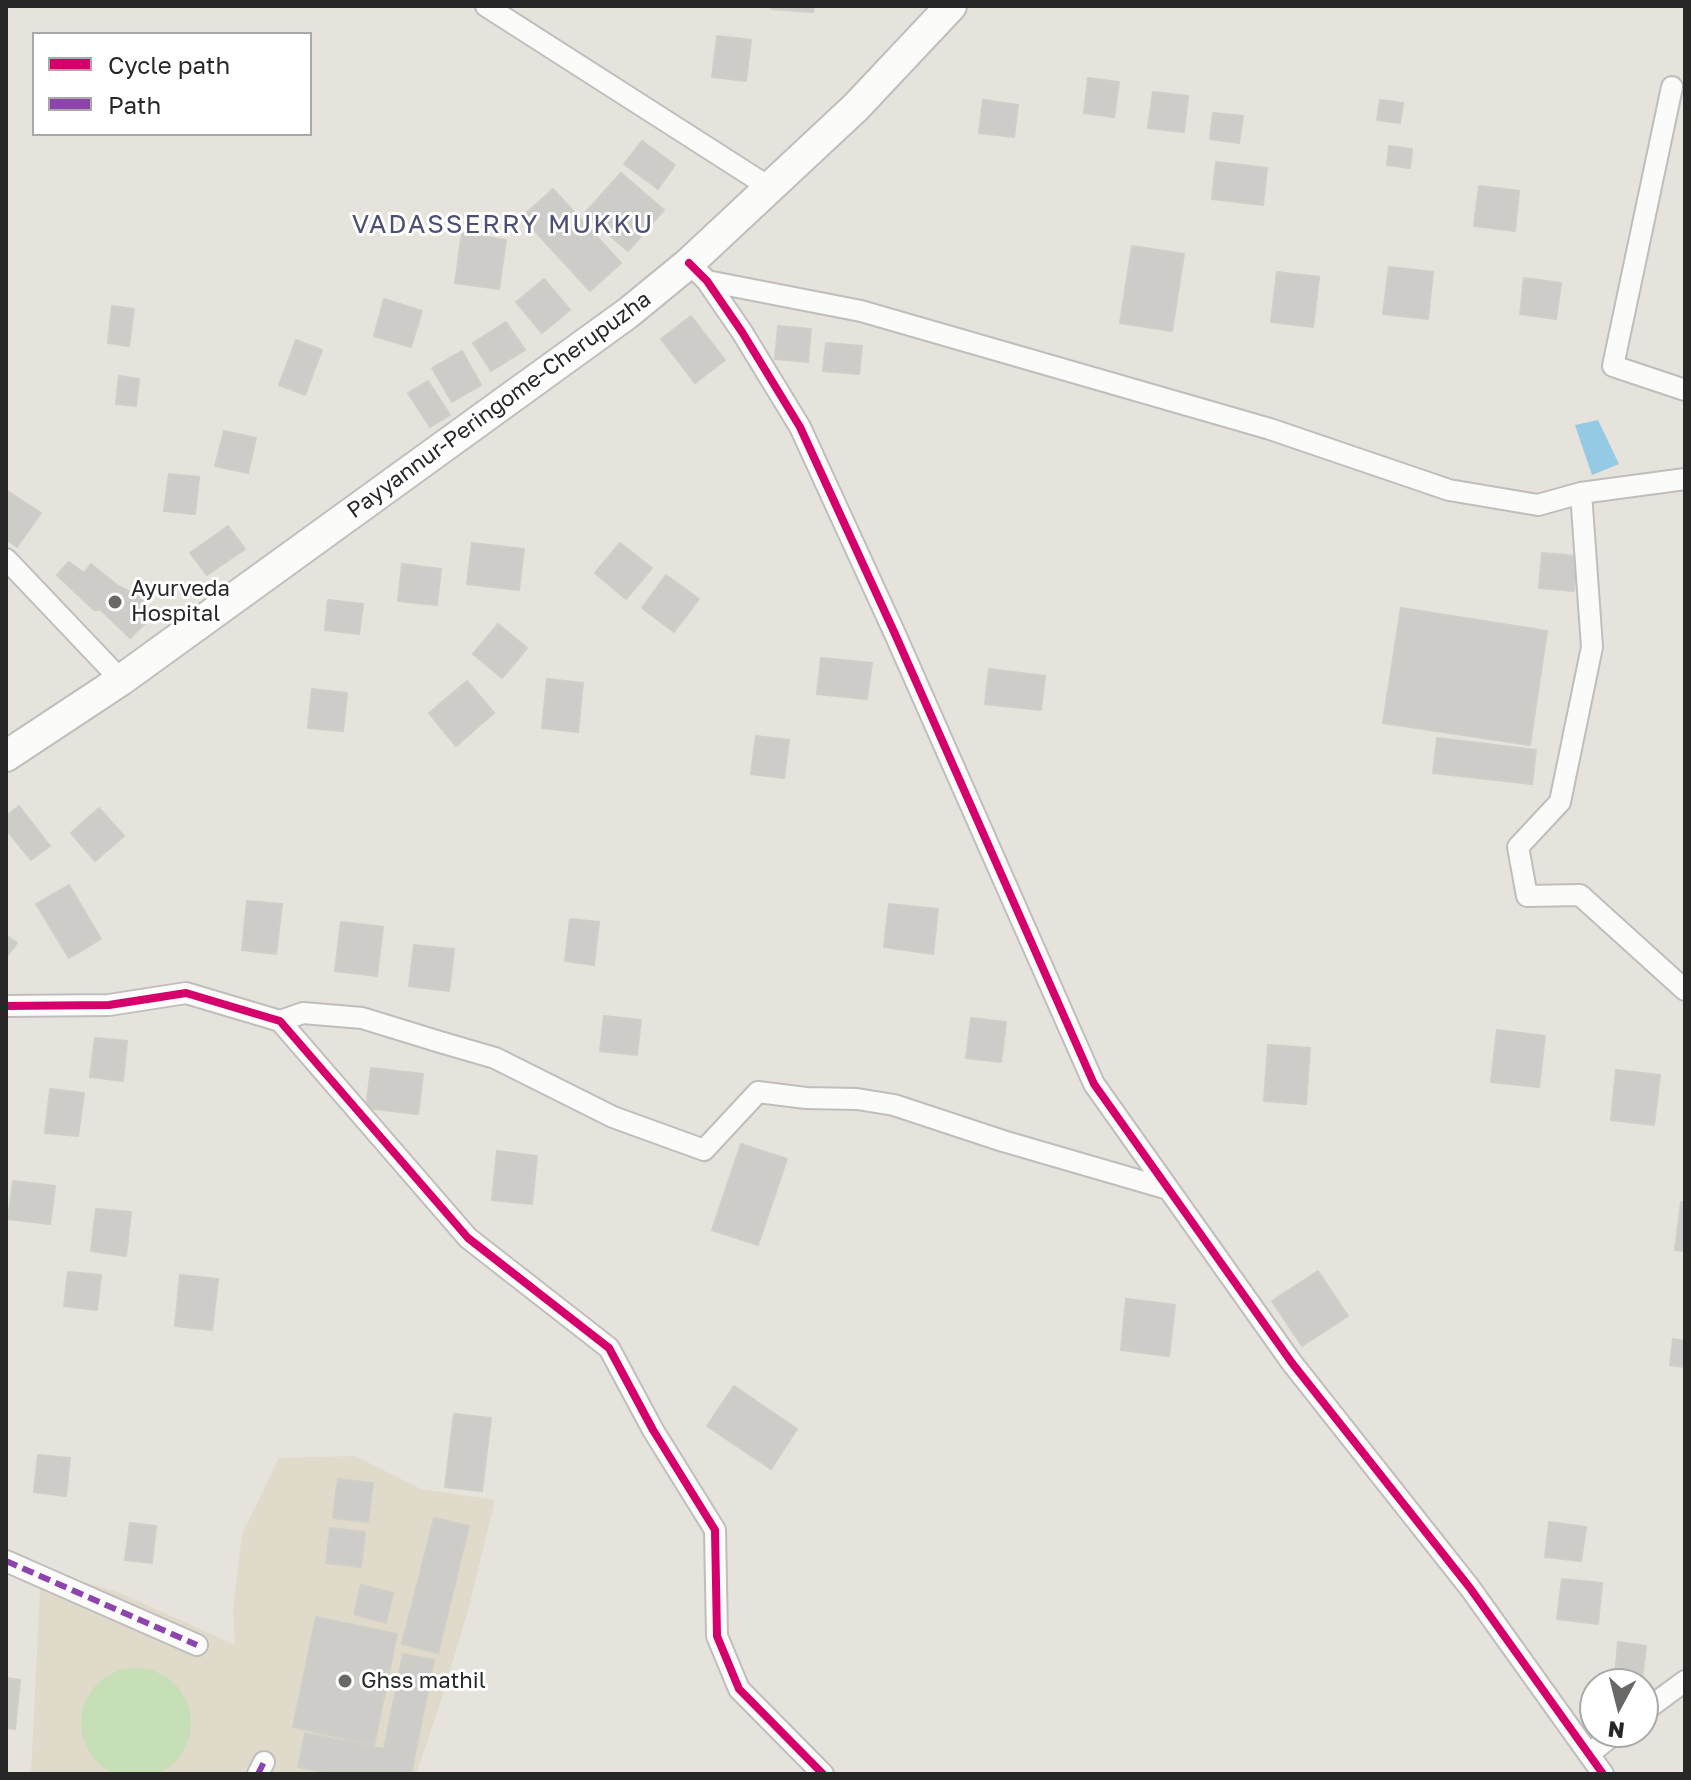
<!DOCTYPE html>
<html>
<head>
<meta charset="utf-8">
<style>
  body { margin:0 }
  #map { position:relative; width:1691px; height:1780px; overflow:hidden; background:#e6e2dc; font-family:"Golos Text",sans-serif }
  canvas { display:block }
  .frame { position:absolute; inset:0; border:8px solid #272727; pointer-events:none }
  .legend { position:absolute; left:32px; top:32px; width:280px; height:104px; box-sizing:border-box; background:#fff; border:2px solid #a9a9a9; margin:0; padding:10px 14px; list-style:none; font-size:24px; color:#272727 }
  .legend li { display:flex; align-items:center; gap:16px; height:40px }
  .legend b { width:40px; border:2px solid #a9a9a9 }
  .north { position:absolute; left:1579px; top:1668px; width:80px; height:80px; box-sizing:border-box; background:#fff; border:2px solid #a9a9a9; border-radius:50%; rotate:187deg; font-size:22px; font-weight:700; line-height:32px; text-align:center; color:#272727 }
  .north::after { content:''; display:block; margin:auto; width:28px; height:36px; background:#6a6866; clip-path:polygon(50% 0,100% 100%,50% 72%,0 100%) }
</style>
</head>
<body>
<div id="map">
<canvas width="1691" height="1780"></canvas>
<div class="frame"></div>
<ul class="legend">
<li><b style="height:10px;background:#d6006c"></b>Cycle path</li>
<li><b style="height:10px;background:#8e44ad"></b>Path</li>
</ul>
<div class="north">N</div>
</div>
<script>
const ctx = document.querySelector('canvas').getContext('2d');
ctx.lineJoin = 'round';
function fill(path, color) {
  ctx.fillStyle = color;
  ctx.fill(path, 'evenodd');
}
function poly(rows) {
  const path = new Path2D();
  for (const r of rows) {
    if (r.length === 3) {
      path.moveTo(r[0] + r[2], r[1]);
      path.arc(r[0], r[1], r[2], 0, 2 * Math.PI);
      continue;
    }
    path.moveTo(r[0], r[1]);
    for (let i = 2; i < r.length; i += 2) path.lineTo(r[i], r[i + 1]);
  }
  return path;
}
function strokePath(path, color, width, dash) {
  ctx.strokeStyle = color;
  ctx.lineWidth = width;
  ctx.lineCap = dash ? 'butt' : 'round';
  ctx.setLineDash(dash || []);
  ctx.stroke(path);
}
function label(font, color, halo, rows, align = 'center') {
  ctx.font = font + ' "Golos Text",sans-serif';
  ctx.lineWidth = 6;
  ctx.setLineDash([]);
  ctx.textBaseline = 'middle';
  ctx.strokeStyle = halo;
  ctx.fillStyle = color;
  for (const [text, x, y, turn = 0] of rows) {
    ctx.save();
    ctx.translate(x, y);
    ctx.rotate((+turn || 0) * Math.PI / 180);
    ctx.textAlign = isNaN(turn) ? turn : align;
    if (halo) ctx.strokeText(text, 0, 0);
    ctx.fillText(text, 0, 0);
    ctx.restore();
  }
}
const education = poly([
  [355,1456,421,1489,495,1500,469,1607,439,1707,416,1774,31,1774,41,1569,120,1593,235,1645,233,1609,242,1535,279,1458]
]);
const green = poly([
  [136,1723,55]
]);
const water = poly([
  [1598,420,1619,464,1592,475,1575,425]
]);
const building = poly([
  [771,6,814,6,813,12,771,9,771,6],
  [717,36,751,40,746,81,712,77,717,36],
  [1088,78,1119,82,1114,117,1084,113,1088,78],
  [1153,92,1188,96,1184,132,1148,128,1153,92],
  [983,100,1018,105,1014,137,979,133,983,100],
  [1380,100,1403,103,1400,123,1377,120,1380,100],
  [1213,113,1243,116,1239,143,1210,139,1213,113],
  [642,141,675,165,658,189,624,164,642,141],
  [1389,146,1412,149,1410,168,1387,165,1389,146],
  [1216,162,1267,168,1263,205,1212,199,1216,162],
  [621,173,664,210,628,251,584,214,621,173],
  [1479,186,1519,191,1515,231,1474,226,1479,186],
  [553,189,621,263,590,291,522,217,553,189],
  [462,233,506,240,499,289,455,283,462,233],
  [1132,246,1184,254,1172,331,1120,323,1132,246],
  [1389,267,1433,272,1428,319,1383,314,1389,267],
  [1277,272,1319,277,1313,327,1271,322,1277,272],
  [1524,278,1561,283,1556,319,1520,314,1524,278],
  [544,279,570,310,542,333,516,302,544,279],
  [384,299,422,311,411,347,374,336,384,299],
  [112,306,134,309,129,346,108,343,112,306],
  [691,316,725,360,695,383,661,339,691,316],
  [506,322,525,350,491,371,473,343,506,322],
  [778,326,811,329,808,362,775,359,778,326],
  [296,340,322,350,305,395,279,385,296,340],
  [826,343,862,346,859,374,823,371,826,343],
  [462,351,481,385,452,402,432,368,462,351],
  [119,376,139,379,136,406,116,404,119,376],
  [428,381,450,415,430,427,408,393,428,381],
  [224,431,256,438,248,473,215,466,224,431],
  [169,474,199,477,195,514,164,511,169,474],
  [6,490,41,513,17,547,6,539,6,490],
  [228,526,245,549,207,575,190,553,228,526],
  [472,543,524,549,519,590,467,584,472,543],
  [620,543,652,568,626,599,595,573,620,543],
  [1542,553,1577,556,1574,591,1539,588,1542,553],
  [69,562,84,573,91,564,118,586,137,595,155,614,130,638,101,610,94,610,57,575,69,562],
  [402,564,441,569,437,605,398,601,402,564],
  [666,575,699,599,674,632,642,608,666,575],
  [328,600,363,604,359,634,325,630,328,600],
  [1401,608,1547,631,1530,745,1383,723,1401,608],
  [498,624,527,648,502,678,473,654,498,624],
  [821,658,872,663,867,699,817,694,821,658],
  [989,669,1045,676,1041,710,985,704,989,669],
  [547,679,583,683,578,732,542,728,547,679],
  [467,681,494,713,456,746,429,713,467,681],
  [312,689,347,693,343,731,308,728,312,689],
  [756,736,789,740,784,778,751,774,756,736],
  [1437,738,1536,750,1532,784,1433,773,1437,738],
  [19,806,50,846,31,860,6,829,6,816,19,806],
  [99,808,124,836,95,861,71,833,99,808],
  [69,885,101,939,69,958,36,904,69,885],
  [247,901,282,904,276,954,242,950,247,901],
  [889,904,938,909,933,954,884,947,889,904],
  [570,919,599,922,594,965,565,961,570,919],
  [341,922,383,927,377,976,335,971,341,922],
  [6,935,17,943,6,958,6,935],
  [414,945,454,949,449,991,409,986,414,945],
  [604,1016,641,1020,637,1055,600,1051,604,1016],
  [971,1018,1006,1022,1001,1062,966,1058,971,1018],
  [1497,1030,1545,1036,1539,1087,1491,1082,1497,1030],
  [95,1038,127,1041,123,1081,90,1077,95,1038],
  [1268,1045,1310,1048,1306,1104,1264,1101,1268,1045],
  [371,1068,423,1074,418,1114,366,1108,371,1068],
  [1616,1070,1660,1075,1654,1125,1611,1120,1616,1070],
  [50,1089,84,1093,78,1136,45,1133,50,1089],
  [741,1144,787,1159,758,1245,712,1230,741,1144],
  [497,1151,537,1156,532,1204,492,1200,497,1151],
  [13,1181,55,1186,50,1224,8,1219,13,1181],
  [1681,1202,1685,1203,1685,1251,1675,1250,1681,1202],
  [96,1209,131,1212,126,1256,91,1251,96,1209],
  [1318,1271,1348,1316,1302,1346,1272,1301,1318,1271],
  [68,1272,101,1275,97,1310,64,1306,68,1272],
  [180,1275,218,1279,212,1330,175,1326,180,1275],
  [1126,1299,1175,1305,1169,1356,1121,1350,1126,1299],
  [1673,1339,1685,1341,1685,1367,1670,1365,1673,1339],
  [734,1386,797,1429,771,1469,707,1426,734,1386],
  [454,1414,491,1418,482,1491,445,1487,454,1414],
  [38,1455,70,1458,66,1496,34,1492,38,1455],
  [338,1479,373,1483,368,1522,333,1518,338,1479],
  [434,1518,469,1526,438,1653,402,1644,434,1518],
  [1549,1522,1586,1527,1581,1561,1545,1557,1549,1522],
  [130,1523,156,1526,152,1563,125,1560,130,1523],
  [330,1528,365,1532,361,1567,326,1563,330,1528],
  [1562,1579,1602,1583,1598,1624,1557,1619,1562,1579],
  [361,1585,393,1593,386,1623,354,1614,361,1585],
  [316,1617,397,1634,374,1745,293,1727,316,1617],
  [1618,1642,1646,1646,1642,1679,1615,1676,1618,1642],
  [403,1654,434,1660,411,1774,333,1774,298,1767,305,1733,384,1749,403,1654],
  [6,1678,20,1680,15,1729,6,1728,6,1678]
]);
const street = poly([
  [486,6,769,187],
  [1672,87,1613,366,1685,390],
  [689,263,707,281,742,332,800,427,895,634,1094,1084,1292,1363,1470,1588,1603,1774],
  [707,281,861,311,1270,429,1449,490,1538,505,1581,493,1685,479],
  [1581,493,1592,647,1560,802,1518,847,1527,896,1580,895,1685,990],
  [6,559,121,680],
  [6,1006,109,1005,186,993,280,1021,468,1238,609,1348,653,1430,715,1530,717,1636,739,1689,823,1774],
  [280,1021,303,1013,362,1018,440,1042,495,1058,613,1117,704,1150,758,1092,806,1098,857,1099,894,1105,1003,1141,1168,1189],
  [6,1561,197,1645],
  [1643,1712,1685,1681],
  [1590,1753,1617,1732],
  [258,1774,264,1762]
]);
const secondary = poly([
  [6,756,121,680,628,313,689,263,856,107,951,6]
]);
const quiet = poly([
  [6,1561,197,1645],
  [258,1774,264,1762]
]);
const cycleway = poly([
  [689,263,707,281,742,332,800,427,895,634,1094,1084,1292,1363,1470,1588,1603,1774],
  [6,1006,109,1005,186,993,280,1021,468,1238,609,1348,653,1430,715,1530,717,1636,739,1689,823,1774]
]);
const markers = [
  [115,602,8,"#6a6866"],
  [345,1681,8,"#6a6866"]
];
const streetNames = [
  ["Payyannur-Peringome-Cherupuzha",499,405,-36]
];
const poiNames = [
  ["Ayurveda",131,589],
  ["Hospital",131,614],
  ["Ghss mathil",361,1681]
];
const quarterNames = [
  ["VADASSERRY MUKKU",503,225]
];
fill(education, '#e0dacb');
fill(green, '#c6dfb7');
fill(water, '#94cae3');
fill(building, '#ceccc8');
strokePath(building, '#d0cec9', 2);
strokePath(street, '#bfbebd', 24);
strokePath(secondary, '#bfbebd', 34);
strokePath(street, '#fbfbfa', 20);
strokePath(secondary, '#fbfbfa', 30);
strokePath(quiet, '#8e44ad', 6, [12, 6]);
strokePath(cycleway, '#d6006c', 8);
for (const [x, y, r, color] of markers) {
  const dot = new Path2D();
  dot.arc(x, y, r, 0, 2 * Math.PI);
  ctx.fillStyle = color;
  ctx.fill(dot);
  strokePath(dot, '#fff', 3);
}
label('22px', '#272727', '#fff', streetNames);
label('22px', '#272727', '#fff', poiNames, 'left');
ctx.letterSpacing = '2px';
label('26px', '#4b4f74', '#fff', quarterNames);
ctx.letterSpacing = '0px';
</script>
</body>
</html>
